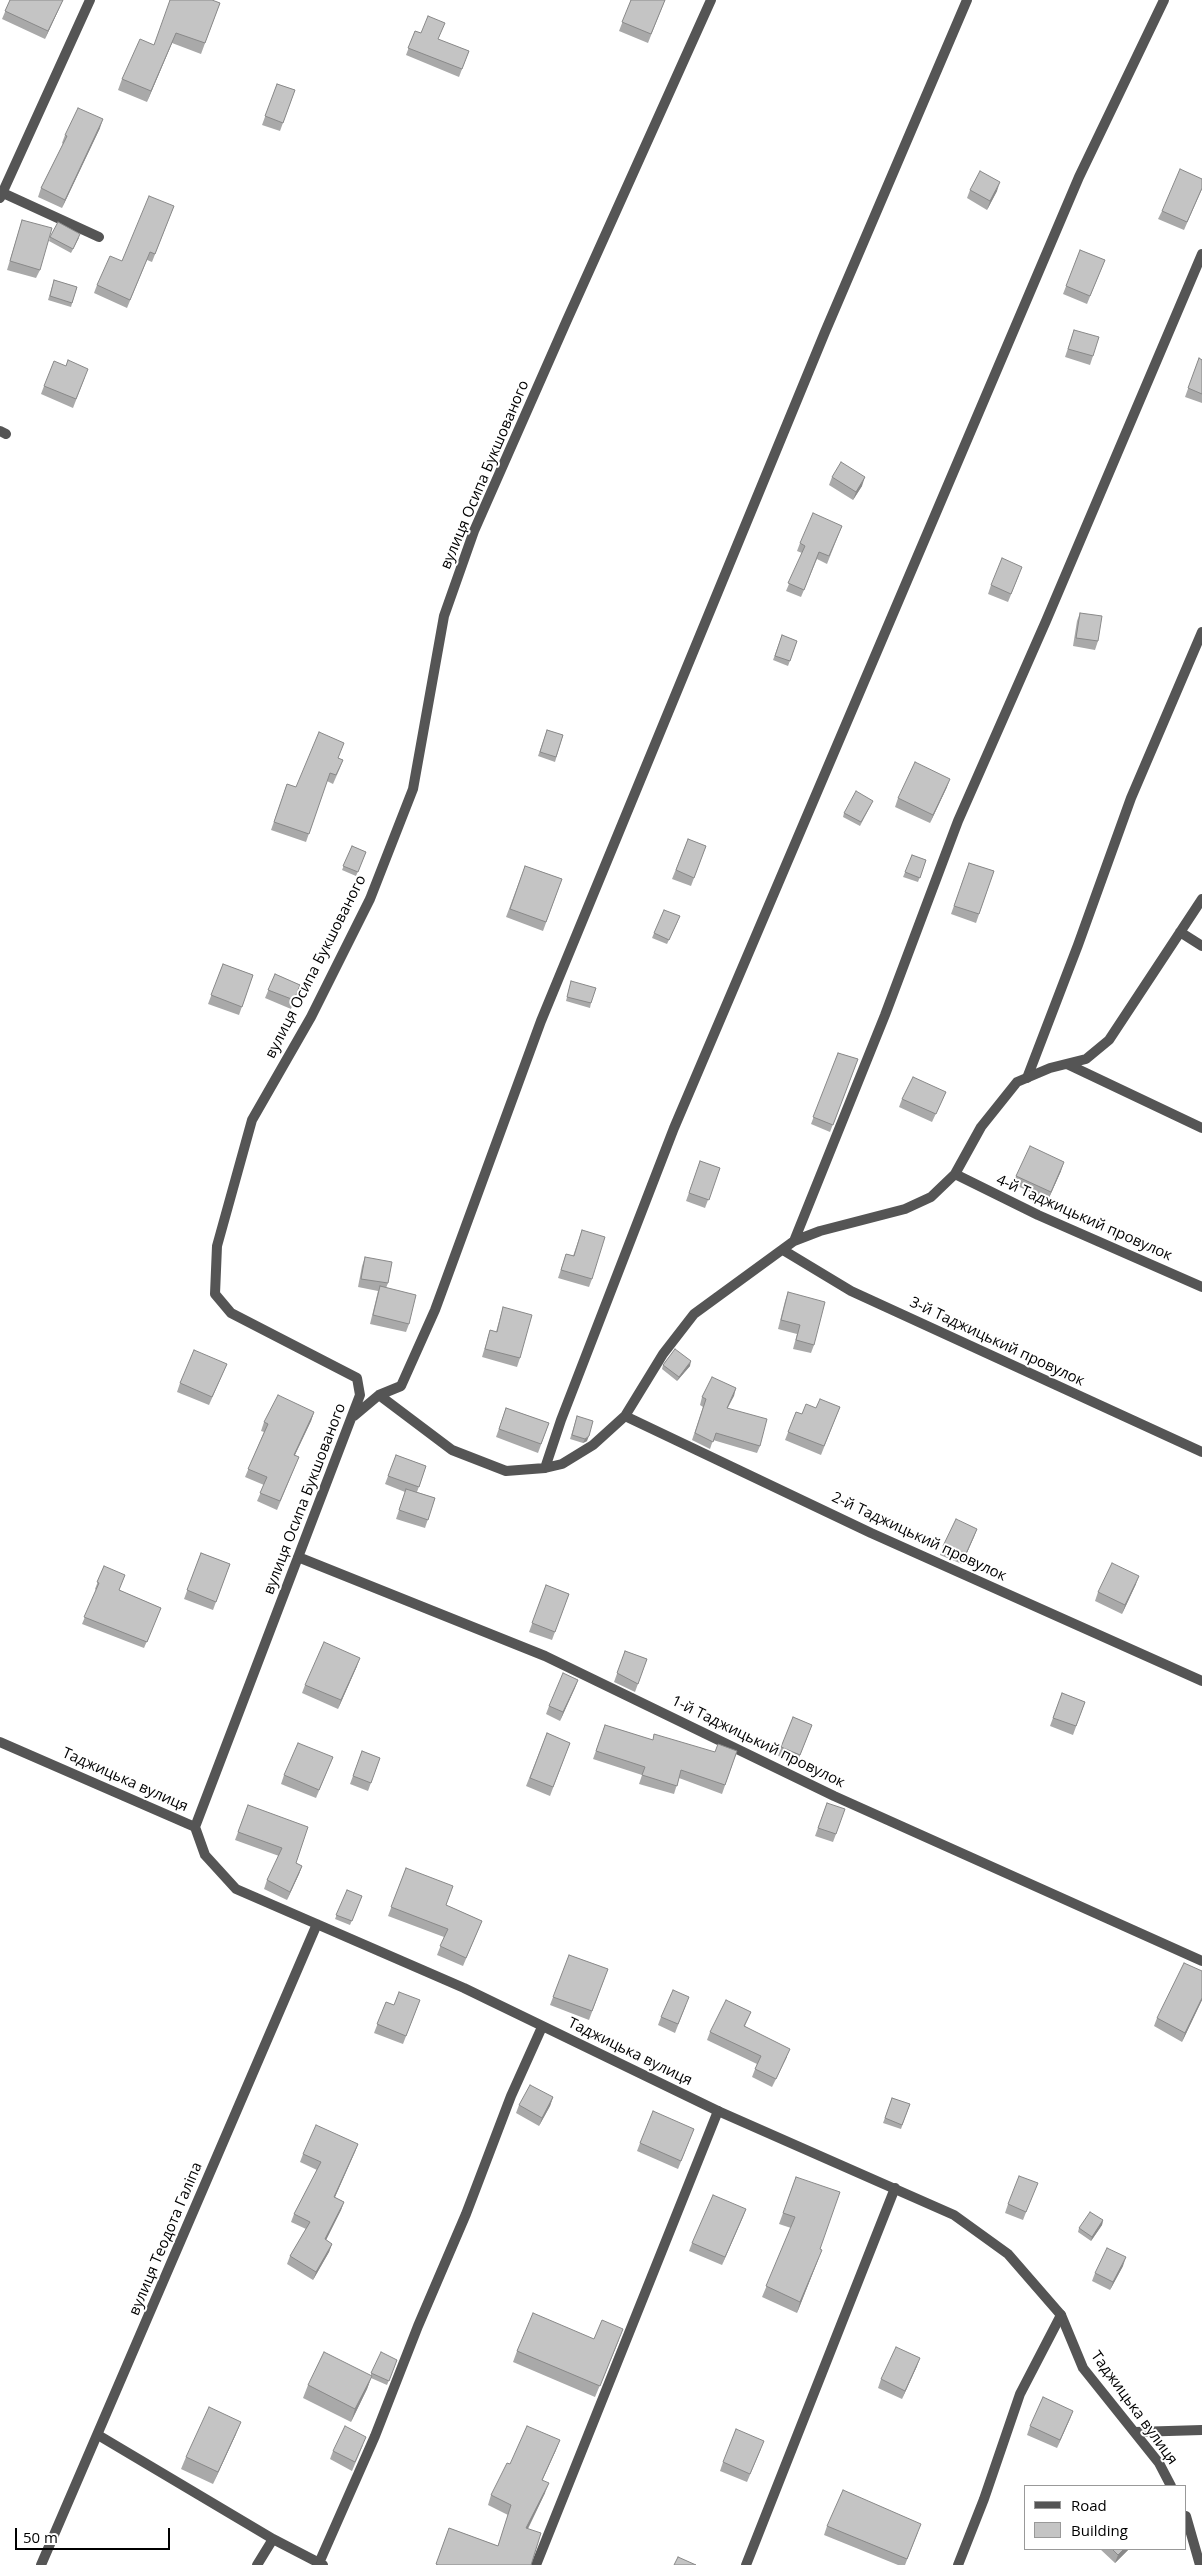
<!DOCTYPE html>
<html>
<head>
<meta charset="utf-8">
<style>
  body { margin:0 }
  #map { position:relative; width:1202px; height:2565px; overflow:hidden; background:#fff; font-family:"Open Sans",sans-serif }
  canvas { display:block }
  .legend { position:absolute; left:1024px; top:2485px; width:162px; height:65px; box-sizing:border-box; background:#fff; border:1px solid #999; margin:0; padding:6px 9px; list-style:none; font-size:15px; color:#000 }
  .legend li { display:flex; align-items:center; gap:10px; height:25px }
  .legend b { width:25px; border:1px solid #999 }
  .scale { position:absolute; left:15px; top:2528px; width:155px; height:22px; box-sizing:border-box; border:2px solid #000; border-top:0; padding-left:6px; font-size:15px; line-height:18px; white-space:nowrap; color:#000; -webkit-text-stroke:4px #fff; paint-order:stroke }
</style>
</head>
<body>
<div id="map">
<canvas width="1202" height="2565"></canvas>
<ul class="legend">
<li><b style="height:6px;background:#555"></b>Road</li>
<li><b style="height:14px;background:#c4c4c4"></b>Building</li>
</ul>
<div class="scale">50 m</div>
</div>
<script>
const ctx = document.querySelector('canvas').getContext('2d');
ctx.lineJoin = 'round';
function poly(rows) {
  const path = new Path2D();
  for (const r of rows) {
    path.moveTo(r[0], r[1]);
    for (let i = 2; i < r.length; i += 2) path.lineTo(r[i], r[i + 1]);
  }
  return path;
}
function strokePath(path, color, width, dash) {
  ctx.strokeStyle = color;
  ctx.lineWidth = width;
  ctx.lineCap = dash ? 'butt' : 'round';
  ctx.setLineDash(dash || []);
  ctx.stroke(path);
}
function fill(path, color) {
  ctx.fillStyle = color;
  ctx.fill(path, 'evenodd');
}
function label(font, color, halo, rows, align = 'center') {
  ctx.font = font + ' "Open Sans",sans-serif';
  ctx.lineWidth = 4;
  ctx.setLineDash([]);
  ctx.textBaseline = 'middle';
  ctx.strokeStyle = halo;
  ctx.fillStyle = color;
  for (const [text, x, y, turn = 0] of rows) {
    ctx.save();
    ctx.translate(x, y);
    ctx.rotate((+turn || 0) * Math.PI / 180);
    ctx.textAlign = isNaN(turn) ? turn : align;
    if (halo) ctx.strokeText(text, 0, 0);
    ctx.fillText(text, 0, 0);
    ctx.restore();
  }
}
const service = poly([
  [3,193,99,237],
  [1027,1078,1078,945,1131,798,1202,632],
  [1135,2432,1202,2430],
  [98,2435,273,2539,323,2565],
  [319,2563,375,2436,418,2326,466,2214,511,2096,542,2027],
  [257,2565,273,2539],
  [536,2565,718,2111],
  [746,2565,895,2188],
  [958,2565,984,2499,1020,2394,1061,2315]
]);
const minor = poly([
  [0,198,90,0],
  [0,431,6,434],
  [1180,932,1202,946],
  [1067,1064,1202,1128],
  [955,1174,1038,1215,1202,1287],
  [794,1241,885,1015,958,821,1046,621,1202,254],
  [783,1250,851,1291,1202,1452],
  [379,1395,452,1450,506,1471,545,1468,562,1464,593,1445,625,1416,663,1354,694,1314,794,1241,820,1231,905,1209,931,1197,955,1174,981,1127,1017,1082,1050,1068,1086,1059,1109,1040,1202,899],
  [354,1416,379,1395,401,1386,435,1310,541,1021,825,332,967,0],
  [625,1416,871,1533,1202,1681],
  [545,1468,561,1420,674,1128,1079,177,1164,0],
  [298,1557,545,1656,834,1796,1202,1961],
  [0,1742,195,1827,205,1855,236,1889,464,1988,718,2111,954,2215,1008,2254,1061,2315,1083,2368,1159,2463,1171,2486],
  [195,1827,360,1395,357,1378,231,1313,215,1294,217,1246,252,1120,311,1017,370,899,413,789,444,616,474,531,567,320,711,0],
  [1186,2516,1200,2565],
  [41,2565,317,1924]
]);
const wall = poly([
  [10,0,63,0,45,39,2,19],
  [631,0,665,0,648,43,619,31],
  [220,3,201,54,172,43,147,102,118,90,122,79,154,45],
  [415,31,469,51,459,77,406,55],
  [277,84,295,90,280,131,262,125],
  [100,128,62,208,38,197,41,188,63,144,62,143,65,135],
  [1202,189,1184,230,1158,219,1162,211],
  [970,190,997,191,987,210,967,198],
  [174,206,152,262,147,260,127,308,94,293,97,285,122,261],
  [22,220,40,270,36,278,7,270],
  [50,237,79,238,71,253,49,241],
  [1080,250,1105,260,1087,304,1063,294],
  [54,280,77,287,71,307,48,300],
  [1074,330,1093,356,1090,365,1065,357],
  [1199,358,1202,360,1202,403,1185,397],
  [66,366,85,377,73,408,41,394,44,386],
  [832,477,862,486,853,500,829,485],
  [842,526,827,564,817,559,801,597,786,591,802,553,797,551,800,543],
  [1019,575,1008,602,988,594,991,585],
  [1080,613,1098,641,1095,650,1073,646,1077,621],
  [782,635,797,641,788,666,773,660],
  [547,730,563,735,555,762,538,756],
  [338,758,343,760,340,768,333,784,327,781,306,842,271,830,287,784,296,787],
  [947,787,930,823,895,807,898,798],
  [871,805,860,826,843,817,844,813],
  [688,839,706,846,691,886,672,879],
  [352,846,366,852,356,876,342,870],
  [912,855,926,860,918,882,903,877],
  [969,863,994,871,976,923,951,914],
  [525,866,562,879,543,931,506,917],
  [678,921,667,944,652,938,654,933],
  [223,964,253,975,239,1015,208,1004],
  [275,974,300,985,291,1009,265,998],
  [571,981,591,1003,590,1008,566,1001],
  [838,1053,858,1059,830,1132,811,1124],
  [946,1092,932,1122,899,1107,902,1099],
  [700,1161,720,1168,705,1208,686,1201],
  [1061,1171,1048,1200,1013,1184,1016,1176],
  [582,1230,592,1279,589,1287,558,1278,566,1254,573,1256],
  [365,1257,388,1283,386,1288,409,1324,406,1332,370,1324,378,1291,358,1287,362,1266],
  [788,1292,814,1345,811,1353,793,1349,797,1334,778,1329,785,1301],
  [503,1307,520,1358,517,1367,482,1357,490,1330,496,1332],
  [227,1364,209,1405,177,1392,180,1383],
  [663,1365,690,1366,677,1381,662,1369],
  [736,1388,727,1408,760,1446,757,1453,713,1440,710,1449,692,1440,703,1407,700,1405,702,1397],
  [840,1407,821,1455,785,1440,796,1412,802,1414,816,1408],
  [506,1408,549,1423,538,1453,496,1437],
  [314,1412,311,1421,295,1455,299,1457,277,1510,257,1501,264,1485,245,1477,264,1432,261,1431,264,1422],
  [577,1416,587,1441,583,1443,570,1439],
  [396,1455,426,1466,417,1492,435,1498,425,1528,396,1519,405,1492,385,1484],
  [977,1529,962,1564,940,1555,943,1546],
  [201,1553,230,1564,213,1610,184,1599],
  [104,1566,119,1590,161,1608,144,1648,82,1624,96,1590,95,1589],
  [1136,1584,1122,1614,1095,1601,1098,1592],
  [546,1585,569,1594,552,1640,529,1632],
  [625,1651,647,1659,635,1692,614,1682],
  [357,1666,338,1709,302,1693,305,1685],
  [578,1680,560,1721,546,1714,549,1706],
  [1062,1693,1085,1702,1073,1735,1050,1726],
  [793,1717,812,1725,797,1763,778,1756],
  [605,1725,652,1740,715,1752,737,1751,722,1794,679,1778,674,1794,639,1784,642,1775,593,1759],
  [547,1733,570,1743,550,1796,526,1786],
  [362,1751,380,1758,368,1791,350,1784],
  [333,1757,316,1798,281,1784,284,1775],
  [827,1803,836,1834,833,1842,815,1836],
  [248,1805,296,1863,302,1866,299,1874,287,1900,264,1889,267,1880,279,1856,235,1840],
  [406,1868,446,1905,482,1921,463,1966,437,1955,444,1937,388,1916],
  [347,1890,362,1896,350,1925,335,1919],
  [569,1955,608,1969,589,2020,550,2005],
  [1202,1971,1202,2000,1182,2042,1154,2026,1157,2018],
  [420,2000,403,2044,374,2033,386,2002,394,2005],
  [686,2005,675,2033,658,2025,661,2017],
  [751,2012,745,2026,787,2057,772,2087,752,2077,757,2064,707,2040,710,2032],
  [553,2097,550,2106,539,2126,516,2113,519,2105],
  [892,2098,910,2104,901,2129,883,2123],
  [694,2129,678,2169,637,2151,640,2143],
  [358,2144,335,2197,344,2202,341,2210,326,2240,332,2244,329,2252,313,2280,287,2264,290,2256,306,2229,291,2222,294,2214,317,2170,300,2162,303,2154],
  [796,2177,820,2249,818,2260,797,2313,762,2297,791,2228,779,2224],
  [1034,2192,1023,2220,1005,2213,1008,2204],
  [746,2209,722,2265,689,2251,692,2243],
  [1103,2220,1102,2225,1091,2241,1078,2232,1079,2228],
  [1123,2266,1110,2290,1092,2281,1095,2273],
  [594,2339,619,2340,595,2397,513,2362,517,2351],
  [397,2360,387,2385,371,2378,367,2389,351,2422,303,2398,308,2385,371,2375,371,2373],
  [917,2366,902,2399,878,2388,881,2379],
  [1073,2411,1057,2448,1027,2435,1030,2426],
  [236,2434,213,2484,181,2469,186,2457],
  [363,2445,352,2471,330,2459,333,2451],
  [761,2449,747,2482,720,2471,723,2462],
  [556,2450,542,2480,545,2493,528,2529,531,2565,436,2565,449,2528,498,2546,508,2515,488,2505,491,2495,510,2464],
  [827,2526,918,2532,905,2565,898,2565,824,2535],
  [1100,2549,1129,2549,1115,2563]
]);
const shadedWall = poly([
  [63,0,45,39,48,31],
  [176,33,172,43,147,102,151,91],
  [103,119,100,128,62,208,65,200],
  [1000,182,997,191,987,210,990,201],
  [865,477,862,486,853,500,856,492],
  [950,779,947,787,930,823,933,815],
  [1064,1162,1061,1171,1048,1200,1051,1192],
  [691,1361,690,1366,677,1381,679,1377],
  [736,1388,734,1396,724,1415,727,1408],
  [314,1412,311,1421,291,1463,294,1455],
  [589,1436,587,1441,583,1443,585,1439],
  [977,1529,974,1537,962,1564,965,1556],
  [1139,1576,1136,1584,1122,1614,1125,1605],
  [360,1658,357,1666,338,1709,341,1700],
  [578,1680,575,1688,560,1721,563,1712],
  [302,1866,299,1874,287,1900,290,1892],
  [1202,1998,1202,2000,1182,2042,1185,2033],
  [553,2097,550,2106,539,2126,542,2118],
  [358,2144,355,2152,331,2206,334,2197],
  [344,2202,341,2210,322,2248,325,2239],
  [746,2209,743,2217,722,2265,725,2257],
  [1103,2220,1102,2225,1091,2241,1092,2237],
  [332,2244,329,2252,313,2280,316,2272],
  [822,2250,818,2260,797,2313,800,2302],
  [1126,2257,1123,2266,1110,2290,1113,2282],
  [920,2358,917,2366,902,2399,905,2391],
  [372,2376,367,2389,351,2422,355,2409],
  [1073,2411,1070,2419,1057,2448,1060,2440],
  [241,2422,236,2434,213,2484,218,2472],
  [560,2440,556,2450,538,2490,542,2480],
  [549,2483,545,2493,523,2538,526,2528],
  [1124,2549,1129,2549,1115,2563,1118,2555]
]);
const building = poly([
  [10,0,63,0,48,31,5,11,10,0],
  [170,0,212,0,220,3,205,43,176,33,151,91,122,79,140,39,154,45,170,0],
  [631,0,665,0,651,34,622,22,631,0],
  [428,16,445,23,438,39,469,51,462,69,408,48,415,31,421,33,428,16],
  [277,84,295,90,283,123,265,116,277,84],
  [78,108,103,119,65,200,41,188,67,136,65,135,78,108],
  [1180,169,1202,179,1202,188,1187,222,1162,211,1180,169],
  [980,171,1000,182,990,201,970,190,980,171],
  [149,196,174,206,155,254,150,252,130,300,97,285,110,256,122,261,149,196],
  [22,220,52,228,40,270,10,261,22,220],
  [58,222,80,234,73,249,50,237,58,222],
  [1080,250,1105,260,1090,296,1066,286,1080,250],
  [54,280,77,287,72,303,50,296,54,280],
  [1074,330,1099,337,1093,356,1068,349,1074,330],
  [1199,358,1202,360,1202,394,1188,388,1199,358],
  [68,360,88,369,76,399,44,386,54,361,66,366,68,360],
  [841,462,865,477,856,492,832,477,841,462],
  [813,513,842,526,829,556,819,552,804,590,788,583,805,546,800,543,813,513],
  [1002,558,1022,567,1011,594,991,585,1002,558],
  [1080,613,1102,616,1098,641,1076,638,1080,613],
  [782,635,797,641,790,661,775,656,782,635],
  [547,730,563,735,556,757,540,752,547,730],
  [319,732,344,743,338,758,343,760,336,775,330,773,309,834,274,822,287,784,296,787,319,732],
  [915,762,950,779,933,815,898,798,915,762],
  [856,791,873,801,861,822,844,813,856,791],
  [688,839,706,846,694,878,676,870,688,839],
  [352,846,366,852,358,872,343,866,352,846],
  [912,855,926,860,920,878,905,872,912,855],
  [969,863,994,871,979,914,954,906,969,863],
  [525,866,562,879,546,922,510,909,525,866],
  [664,910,680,916,669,940,654,933,664,910],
  [223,964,253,975,242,1007,211,995,223,964],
  [275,974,300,985,294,1000,268,990,275,974],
  [571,981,596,988,591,1003,567,997,571,981],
  [838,1053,858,1059,833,1125,813,1117,838,1053],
  [913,1077,946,1092,936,1114,902,1099,913,1077],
  [1030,1146,1064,1162,1051,1192,1016,1176,1030,1146],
  [700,1161,720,1168,709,1200,689,1193,700,1161],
  [582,1230,605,1237,592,1279,561,1270,566,1254,574,1256,582,1230],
  [365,1257,392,1262,388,1283,361,1279,365,1257],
  [380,1286,416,1295,409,1324,373,1315,380,1286],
  [788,1292,825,1302,814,1345,796,1340,800,1325,781,1320,788,1292],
  [503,1307,532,1315,520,1358,485,1349,490,1330,497,1332,503,1307],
  [675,1349,691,1361,679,1377,663,1365,675,1349],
  [194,1350,227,1364,212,1397,180,1383,194,1350],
  [712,1377,736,1388,727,1408,767,1419,760,1446,716,1433,713,1442,695,1433,706,1399,702,1397,712,1377],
  [278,1395,314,1412,294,1455,299,1457,280,1501,260,1493,267,1477,248,1469,268,1424,264,1422,278,1395],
  [820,1399,840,1407,824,1446,788,1432,796,1412,802,1414,806,1404,816,1408,820,1399],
  [506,1408,549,1423,541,1444,499,1429,506,1408],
  [577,1416,593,1421,589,1436,585,1439,572,1435,577,1416],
  [396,1455,426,1466,419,1487,388,1476,396,1455],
  [406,1489,435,1498,428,1520,399,1510,406,1489],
  [956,1519,977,1529,965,1556,943,1546,956,1519],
  [201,1553,230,1564,216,1602,187,1590,201,1553],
  [1112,1563,1139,1576,1125,1605,1098,1592,1112,1563],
  [104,1566,125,1575,119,1590,161,1608,147,1642,84,1617,99,1583,97,1582,104,1566],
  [546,1585,569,1594,555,1632,532,1623,546,1585],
  [324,1642,360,1658,341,1700,305,1685,324,1642],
  [625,1651,647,1659,638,1684,617,1673,625,1651],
  [563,1673,578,1680,563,1712,549,1706,563,1673],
  [1062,1693,1085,1702,1076,1726,1053,1718,1062,1693],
  [793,1717,812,1725,800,1755,781,1747,793,1717],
  [605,1725,653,1740,654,1734,715,1752,718,1744,737,1751,725,1785,681,1770,677,1786,642,1775,645,1767,596,1751,605,1725],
  [547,1733,570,1743,553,1787,530,1778,547,1733],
  [298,1743,333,1757,319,1790,284,1775,298,1743],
  [362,1751,380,1758,371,1783,353,1776,362,1751],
  [827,1803,845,1809,836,1834,818,1828,827,1803],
  [248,1805,308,1827,296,1863,302,1866,290,1892,267,1880,282,1848,238,1832,248,1805],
  [406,1868,453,1886,446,1905,482,1921,466,1958,440,1946,448,1929,391,1907,406,1868],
  [347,1890,362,1896,352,1921,336,1915,347,1890],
  [569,1955,608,1969,592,2011,553,1997,569,1955],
  [1184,1963,1202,1971,1202,1998,1185,2033,1157,2018,1184,1963],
  [673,1990,689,1997,678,2024,661,2017,673,1990],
  [399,1992,420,2000,406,2036,377,2024,386,2002,394,2005,399,1992],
  [726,2000,751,2012,744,2026,790,2049,776,2079,755,2069,761,2056,710,2032,726,2000],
  [530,2085,553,2097,542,2118,519,2105,530,2085],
  [892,2098,910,2104,902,2125,885,2118,892,2098],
  [653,2111,694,2129,681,2161,640,2143,653,2111],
  [316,2125,358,2144,334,2197,344,2202,325,2239,332,2244,316,2272,290,2256,310,2222,294,2214,321,2162,303,2154,316,2125],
  [1019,2176,1038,2183,1026,2212,1008,2204,1019,2176],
  [796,2177,840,2192,820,2249,822,2250,800,2302,766,2286,795,2217,783,2213,796,2177],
  [713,2195,746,2209,725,2257,692,2243,713,2195],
  [1090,2212,1103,2220,1092,2237,1079,2228,1090,2212],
  [1107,2248,1126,2257,1113,2282,1095,2273,1107,2248],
  [533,2313,594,2339,602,2320,623,2329,600,2386,517,2351,533,2313],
  [896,2347,920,2358,905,2391,881,2379,896,2347],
  [324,2352,372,2376,355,2409,308,2385,324,2352],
  [381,2352,397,2360,389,2381,371,2373,381,2352],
  [1043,2397,1073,2411,1060,2440,1030,2426,1043,2397],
  [209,2407,241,2422,218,2472,186,2457,209,2407],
  [345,2426,366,2437,355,2462,333,2451,345,2426],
  [527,2426,560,2440,542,2480,549,2483,526,2528,541,2533,531,2565,438,2565,436,2564,449,2528,498,2546,511,2505,491,2495,507,2463,510,2464,527,2426],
  [736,2429,764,2441,750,2474,723,2462,736,2429],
  [843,2490,921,2524,907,2559,827,2526,843,2490],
  [1112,2549,1124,2549,1118,2555,1112,2549],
  [678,2557,696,2565,674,2565,678,2557]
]);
const streetNames = [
  ["вулиця Осипа Букшованого",485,475,-67],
  ["вулиця Осипа Букшованого",316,967,-63],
  ["4-й Таджицький провулок",1084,1218,24],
  ["3-й Таджицький провулок",997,1342,25],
  ["вулиця Осипа Букшованого",305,1499,-69],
  ["2-й Таджицький провулок",919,1537,25],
  ["1-й Таджицький провулок",758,1742,26],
  ["Таджицька вулиця",125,1780,24],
  ["Таджицька вулиця",630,2052,26],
  ["вулиця Теодота Галіпа",166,2239,-67],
  ["Таджицька вулиця",1134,2408,54]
];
strokePath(service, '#555', 10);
strokePath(minor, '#555', 10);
fill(wall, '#a9a9a9');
fill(shadedWall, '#898989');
fill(building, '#c4c4c4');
strokePath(building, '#898989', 1);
label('15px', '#000', '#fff', streetNames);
</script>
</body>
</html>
